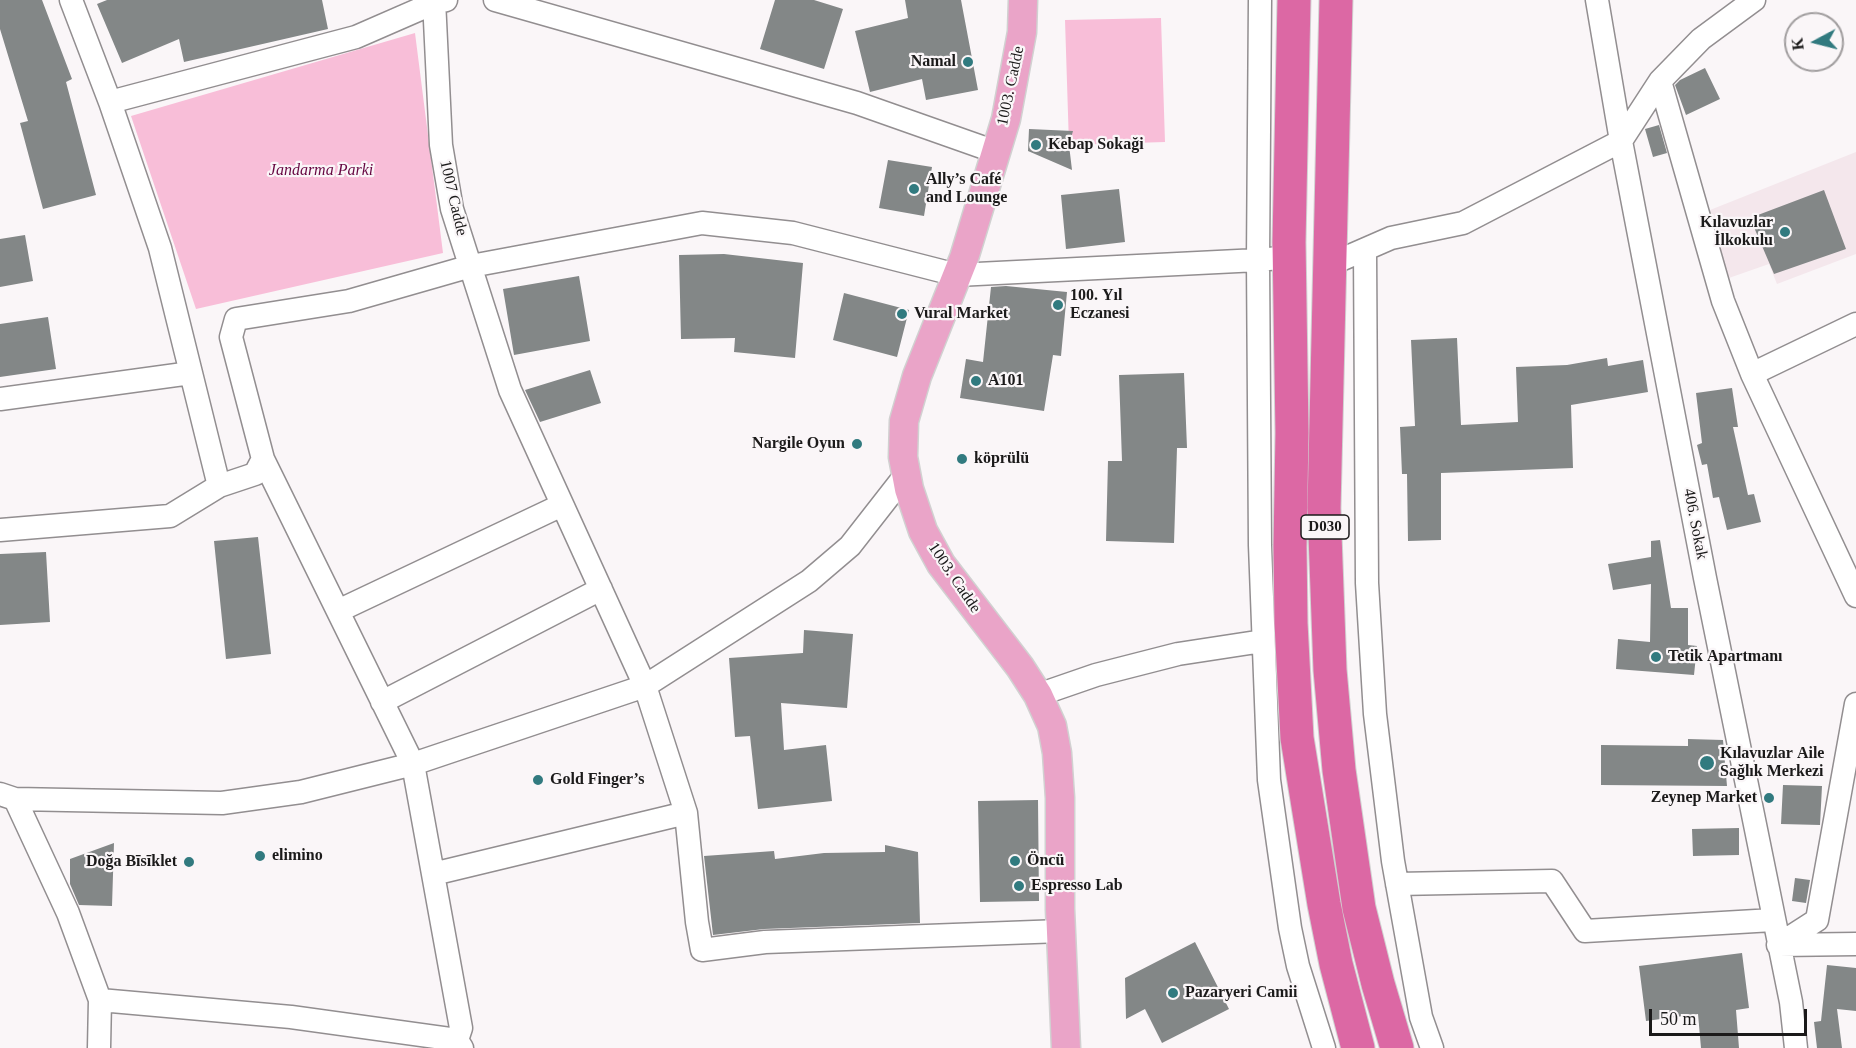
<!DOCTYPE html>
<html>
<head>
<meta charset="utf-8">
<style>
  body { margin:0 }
  #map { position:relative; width:1856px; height:1048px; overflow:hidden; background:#faf6f8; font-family:Georgia,serif }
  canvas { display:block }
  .north { position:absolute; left:1784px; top:12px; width:60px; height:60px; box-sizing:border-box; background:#faf6f8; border:2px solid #a19e9f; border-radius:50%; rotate:263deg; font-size:16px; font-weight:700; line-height:24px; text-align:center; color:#1b1a1a }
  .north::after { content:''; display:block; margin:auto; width:21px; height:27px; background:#317a7f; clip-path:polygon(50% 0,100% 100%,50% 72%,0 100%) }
  .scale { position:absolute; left:1649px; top:1009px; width:158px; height:27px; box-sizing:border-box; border:3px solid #1b1a1a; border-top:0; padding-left:8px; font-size:18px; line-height:21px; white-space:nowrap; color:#1b1a1a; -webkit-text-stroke:4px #faf6f8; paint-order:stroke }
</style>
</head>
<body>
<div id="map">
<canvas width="1856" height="1048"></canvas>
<div class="north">K</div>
<div class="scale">50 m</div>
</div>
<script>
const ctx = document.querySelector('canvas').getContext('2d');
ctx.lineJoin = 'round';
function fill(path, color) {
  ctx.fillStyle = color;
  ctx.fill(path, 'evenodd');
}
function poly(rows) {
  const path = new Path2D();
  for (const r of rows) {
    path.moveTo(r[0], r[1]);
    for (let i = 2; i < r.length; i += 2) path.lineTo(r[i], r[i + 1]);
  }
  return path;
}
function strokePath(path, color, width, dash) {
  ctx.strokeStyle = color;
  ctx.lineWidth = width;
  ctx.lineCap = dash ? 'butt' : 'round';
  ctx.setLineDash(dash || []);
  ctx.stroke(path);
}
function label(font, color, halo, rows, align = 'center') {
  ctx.font = font + ' Georgia,serif';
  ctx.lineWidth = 4.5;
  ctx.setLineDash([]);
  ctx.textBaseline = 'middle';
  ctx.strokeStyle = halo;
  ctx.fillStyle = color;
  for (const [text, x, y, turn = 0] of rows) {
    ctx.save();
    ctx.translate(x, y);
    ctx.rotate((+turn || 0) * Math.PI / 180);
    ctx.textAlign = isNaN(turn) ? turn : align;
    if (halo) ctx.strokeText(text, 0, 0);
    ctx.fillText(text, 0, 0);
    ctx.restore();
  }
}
const built = poly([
  [1856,152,1856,254,1777,284,1769,264,1726,279,1710,210]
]);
const green = poly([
  [1161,18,1165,142,1069,145,1065,20],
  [415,33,443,253,196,309,131,116]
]);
const building = poly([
  [0,0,42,0,72,79,66,82,96,195,43,209,20,123,28,121,0,29],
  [107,0,322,0,328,29,184,62,179,39,122,63,97,4],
  [775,0,814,0,843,9,824,69,760,49],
  [905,0,961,0,978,90,926,100,922,79,870,92,855,31,908,18],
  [1705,68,1720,99,1686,115,1675,85,1680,80],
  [1659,125,1667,153,1653,157,1645,129],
  [1029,129,1073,131,1069,145,1072,170,1028,151],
  [888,160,932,167,924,216,879,208],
  [1119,189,1125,242,1066,249,1061,195],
  [1824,190,1846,249,1774,274,1750,218],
  [25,235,33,281,0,287,0,239],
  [724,254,803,263,795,358,734,352,735,338,681,339,679,255],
  [579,276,590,341,514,355,503,289],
  [1006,286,1067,292,1061,356,1053,355,1044,411,960,398,966,359,983,362,991,287],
  [844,293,909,310,897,357,833,340],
  [48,317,56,369,0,377,0,324],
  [1457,338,1461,425,1518,422,1516,367,1567,365,1607,358,1608,366,1643,360,1648,392,1571,405,1573,468,1441,473,1441,540,1408,541,1407,474,1402,474,1400,427,1415,426,1411,340],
  [590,370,601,403,540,422,525,390],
  [1184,373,1187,448,1177,448,1174,543,1106,541,1108,461,1122,461,1119,375],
  [1732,388,1738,427,1733,427,1748,495,1754,494,1761,522,1727,530,1719,497,1713,498,1707,464,1702,465,1697,445,1702,443,1696,393],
  [258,537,271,654,226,659,214,541],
  [1660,540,1671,608,1688,608,1688,645,1697,646,1694,675,1616,669,1618,639,1650,642,1651,584,1613,590,1608,564,1651,557,1651,541],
  [46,552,50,622,0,625,0,554],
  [804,630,853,634,847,708,781,703,784,750,826,745,832,801,758,809,750,736,735,737,729,658,803,653],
  [1688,739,1723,740,1727,786,1601,785,1601,745,1688,746],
  [1783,785,1822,786,1820,825,1781,824],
  [1038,800,1039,901,980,902,978,801],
  [1739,828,1739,855,1693,856,1692,829],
  [114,843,112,906,79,905,70,884,70,859],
  [885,845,918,852,920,923,764,929,713,935,704,856,774,851,775,859,824,853,885,852],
  [1795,878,1810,880,1806,903,1792,901],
  [1195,942,1229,1009,1162,1043,1145,1009,1126,1019,1125,978],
  [1742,953,1749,1008,1736,1010,1739,1048,1701,1048,1698,1014,1646,1021,1639,966],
  [1827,965,1856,968,1856,1011,1837,1009,1842,1048,1817,1048,1814,1022,1821,1021]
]);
const minor = poly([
  [71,0,110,102,160,248,219,486],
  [434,0,441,145,452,209,510,390,645,686,686,813,697,922,702,950,765,942,1061,931],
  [495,0,857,103,996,152],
  [1260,0,1258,260,1260,545,1269,780,1290,928,1298,966,1324,1048],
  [1597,0,1621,141,1705,578,1791,1002,1796,1048],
  [1660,81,1723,301,1752,374,1856,596],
  [110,102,356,37,434,3,446,0],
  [1365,250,1367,583,1375,714,1393,861,1421,1017,1432,1048],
  [1329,265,1391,238,1463,223,1621,141,1660,81,1701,39,1754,0],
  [1752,374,1856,324],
  [0,399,191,373],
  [263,459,413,764,461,1028,457,1040],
  [0,530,170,516,219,486,255,474,263,459,231,337,236,319,349,301,471,266,702,223,793,233,957,275,1258,260,1290,257],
  [338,611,562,505],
  [1038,695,1096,675,1178,654,1263,641],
  [382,702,601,589],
  [0,794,15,799,222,803,301,792,413,764,645,686,809,581,850,546,907,473],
  [15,799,68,913,100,1000,99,1048],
  [433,874,686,813],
  [1397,884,1552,881,1585,931,1773,920],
  [1778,945,1817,920,1856,704],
  [1779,945,1856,944],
  [100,1000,291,1017,457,1040,462,1048]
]);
const major = poly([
  [1023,0,1022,32,1006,119,964,258,917,376,904,421,903,457,909,489,923,531,941,564,1020,667,1038,695,1052,726,1057,753,1060,798,1060,909,1066,1048]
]);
const highway = poly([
  [1294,0,1289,242,1292,433,1290,546,1291,623,1297,738,1324,904,1336,964,1358,1048],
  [1336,0,1324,508,1330,670,1339,770,1359,908,1378,984,1397,1048]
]);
const markers = [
  [968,62,6,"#317a7f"],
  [1036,145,6,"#317a7f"],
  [914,189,6,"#317a7f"],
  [1785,232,6,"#317a7f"],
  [1058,305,6,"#317a7f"],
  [902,314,6,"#317a7f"],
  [976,381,6,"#317a7f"],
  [857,444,6,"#317a7f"],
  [962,459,6,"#317a7f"],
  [1656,657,6,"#317a7f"],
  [1707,763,8,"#317a7f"],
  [538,780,6,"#317a7f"],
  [1769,798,6,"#317a7f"],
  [260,856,6,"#317a7f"],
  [1015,861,6,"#317a7f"],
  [189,862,6,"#317a7f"],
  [1019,886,6,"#317a7f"],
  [1173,993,6,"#317a7f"]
];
const shields = [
  [1325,527,48]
];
const shieldNames = [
  ["D030",1325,527]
];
const poiNames = [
  ["Namal",956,62,"right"],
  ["Kebap Sokaği",1048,145],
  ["Ally’s Café",926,180],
  ["and Lounge",926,198],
  ["Kılavuzlar",1773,223,"right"],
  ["İlkokulu",1773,241,"right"],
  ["100. Yıl",1070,296],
  ["Eczanesi",1070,314],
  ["Vural Market",914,314],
  ["A101",988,381],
  ["Nargile Oyun",845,444,"right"],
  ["köprülü",974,459],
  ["Tetik Apartmanı",1668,657],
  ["Kılavuzlar Aile",1720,754],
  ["Sağlık Merkezi",1720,772],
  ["Gold Finger’s",550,780],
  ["Zeynep Market",1757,798,"right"],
  ["elimino",272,856],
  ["Öncü",1027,861],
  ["Doğa Bīsīklet",177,862,"right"],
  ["Espresso Lab",1031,886],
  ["Pazaryeri Camii",1185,993]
];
const streetNames = [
  ["1003. Cadde",1011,86,-78],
  ["1007 Cadde",453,198,77],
  ["406. Sokak",1695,524,79],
  ["1003. Cadde",954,578,56]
];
const parkNames = [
  ["Jandarma Parki",321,171]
];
fill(built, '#f4e7ec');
fill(green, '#f8bed8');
fill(building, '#838787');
strokePath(minor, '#928e90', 25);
strokePath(major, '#d1d1d1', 31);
strokePath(highway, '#d1d1d1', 35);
strokePath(minor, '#fff', 22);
strokePath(major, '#eaa4c8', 28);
strokePath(highway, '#dc68a4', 33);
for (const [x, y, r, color] of markers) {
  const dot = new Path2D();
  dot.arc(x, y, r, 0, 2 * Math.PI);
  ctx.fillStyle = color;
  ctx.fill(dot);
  strokePath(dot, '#faf6f8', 2);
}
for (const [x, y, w] of shields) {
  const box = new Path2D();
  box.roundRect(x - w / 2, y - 12, w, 24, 4.5);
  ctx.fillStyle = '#faf6f8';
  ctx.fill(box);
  strokePath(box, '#1b1a1a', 1.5);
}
label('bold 15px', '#1b1a1a', null, shieldNames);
label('bold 16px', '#1b1a1a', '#faf6f8', poiNames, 'left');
label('16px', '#1b1a1a', '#faf6f8', streetNames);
label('italic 16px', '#670742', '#faf6f8', parkNames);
</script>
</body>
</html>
